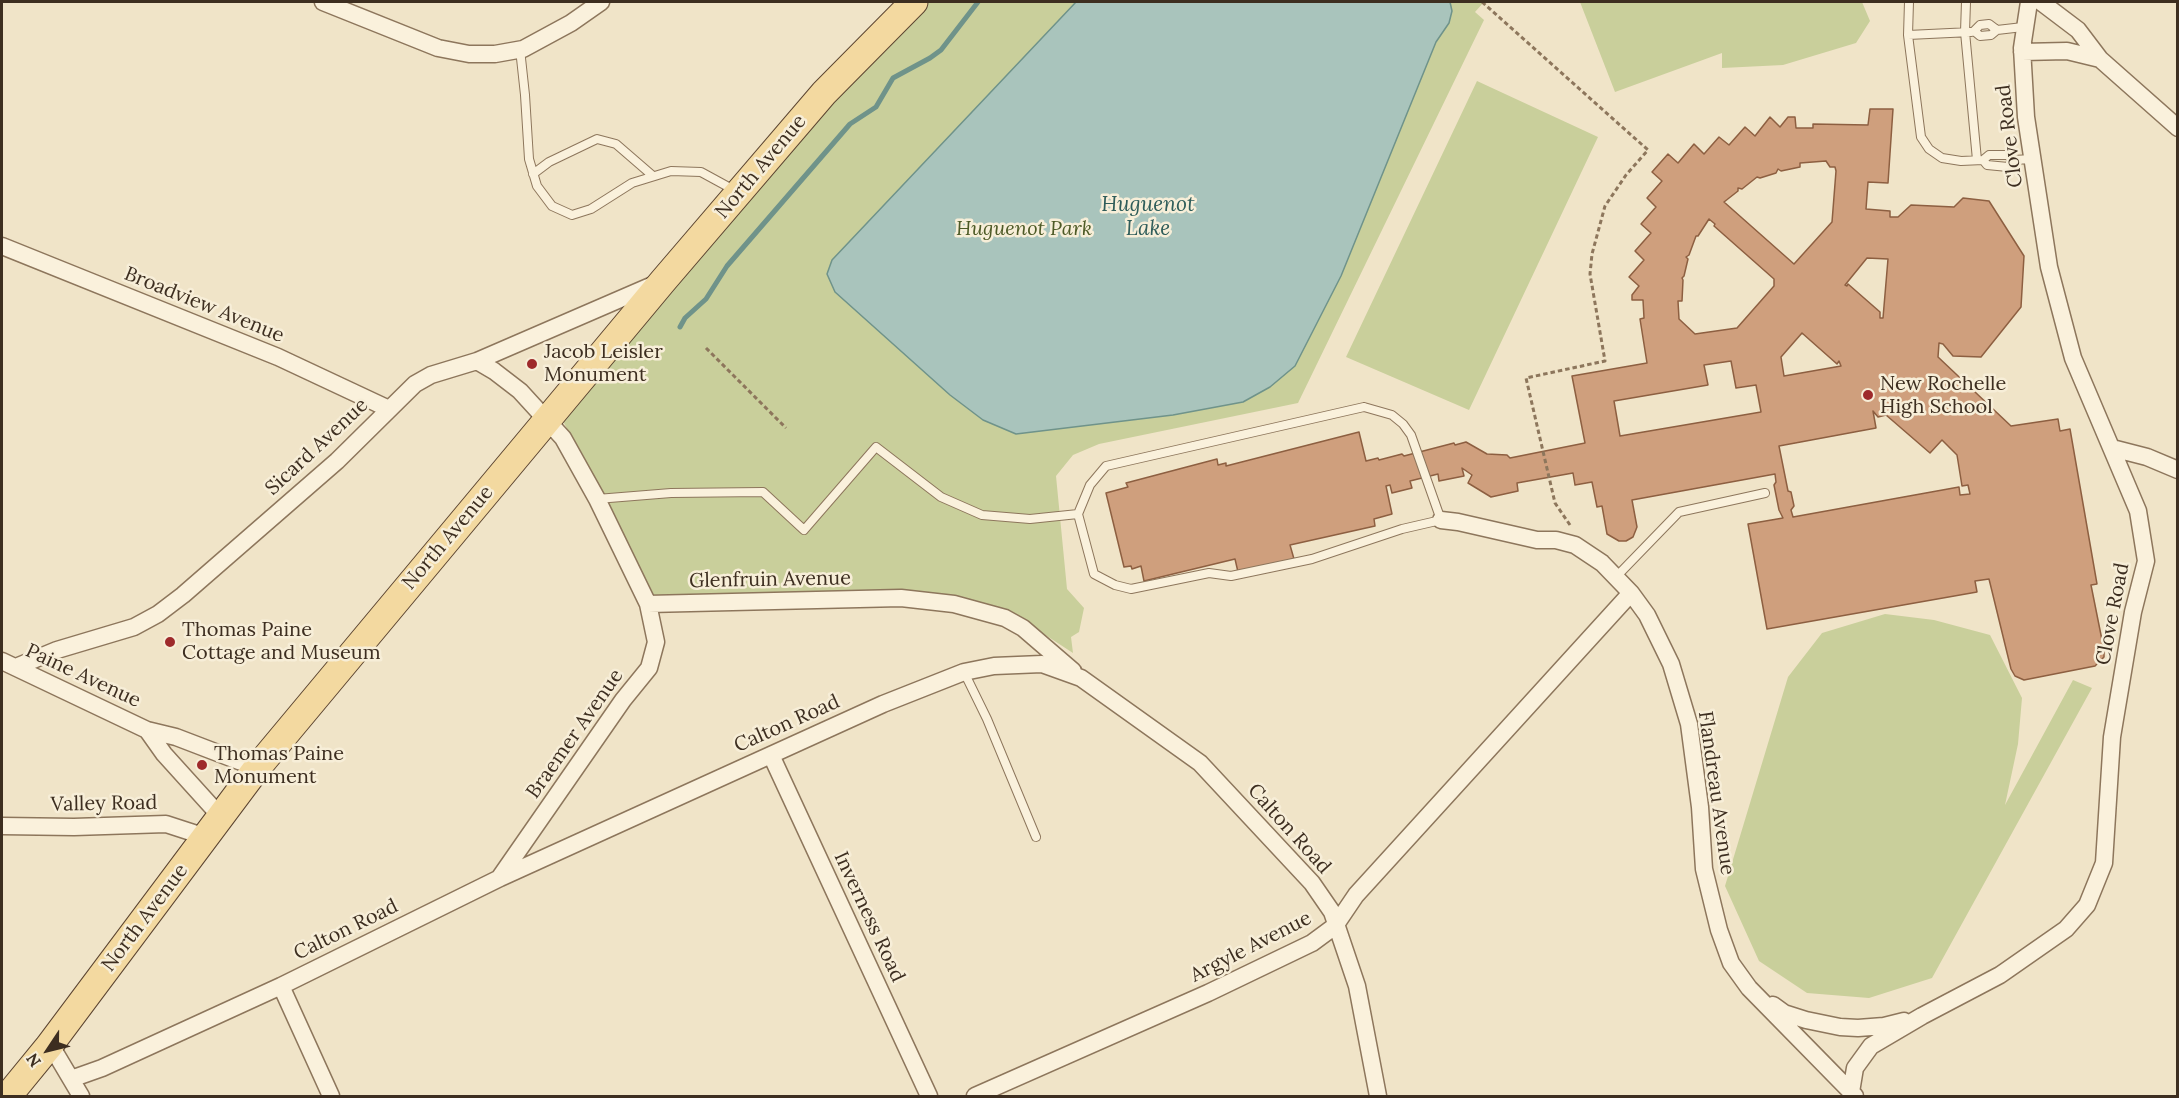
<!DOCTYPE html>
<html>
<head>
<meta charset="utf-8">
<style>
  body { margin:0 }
  #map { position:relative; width:2179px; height:1098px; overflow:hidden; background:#f0e4c8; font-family:Lora,serif }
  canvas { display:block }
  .frame { position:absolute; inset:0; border:3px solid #3d2e20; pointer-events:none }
  .north { position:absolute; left:18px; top:1020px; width:60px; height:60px; -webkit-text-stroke:4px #f7eed8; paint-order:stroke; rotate:235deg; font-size:16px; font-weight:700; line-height:24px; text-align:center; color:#3d2e20 }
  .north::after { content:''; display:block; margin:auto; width:21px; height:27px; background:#3d2e20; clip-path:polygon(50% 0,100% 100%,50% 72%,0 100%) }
</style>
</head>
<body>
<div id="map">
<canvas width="2179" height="1098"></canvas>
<div class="frame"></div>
<div class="north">N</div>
</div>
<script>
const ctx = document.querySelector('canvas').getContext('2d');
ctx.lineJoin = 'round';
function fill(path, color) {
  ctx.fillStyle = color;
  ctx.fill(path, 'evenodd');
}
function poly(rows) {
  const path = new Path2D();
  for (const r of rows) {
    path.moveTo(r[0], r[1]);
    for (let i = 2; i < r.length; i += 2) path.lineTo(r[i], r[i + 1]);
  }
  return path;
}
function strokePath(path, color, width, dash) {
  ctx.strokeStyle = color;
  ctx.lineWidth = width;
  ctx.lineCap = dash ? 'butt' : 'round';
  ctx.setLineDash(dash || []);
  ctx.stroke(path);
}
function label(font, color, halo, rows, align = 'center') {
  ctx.font = font + ' Lora,serif';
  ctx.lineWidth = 5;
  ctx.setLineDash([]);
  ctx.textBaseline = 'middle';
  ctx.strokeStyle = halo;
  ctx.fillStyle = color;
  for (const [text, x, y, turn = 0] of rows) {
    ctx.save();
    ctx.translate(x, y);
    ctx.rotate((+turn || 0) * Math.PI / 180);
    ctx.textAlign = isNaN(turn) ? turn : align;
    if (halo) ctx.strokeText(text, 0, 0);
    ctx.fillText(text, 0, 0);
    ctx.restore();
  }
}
const green = poly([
  [917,2,1484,2,1475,12,1484,20,1298,403,1099,444,1073,455,1056,476,1067,589,1084,608,1079,632,1071,637,1073,653,1027,623,928,593,652,598,561,417,838,98],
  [1580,2,1862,2,1870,21,1856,43,1783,65,1722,68,1722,53,1615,92],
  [1477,81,1598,137,1469,410,1346,357],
  [1885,614,1934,620,1990,635,2022,698,2018,744,2005,805,2073,680,2092,688,1932,978,1869,998,1807,993,1759,961,1725,886,1788,677,1822,633]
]);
const water = poly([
  [1076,2,1450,2,1452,11,1449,23,1436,42,1341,276,1295,366,1270,387,1243,402,1173,415,1016,434,983,420,950,395,835,292,827,274,832,260,1076,2]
]);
const stream = poly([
  [680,327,685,318,706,299,727,266,850,124,876,107,893,78,930,58,941,50,978,2]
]);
const building = poly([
  [1870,109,1893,109,1888,183,1868,182,1866,209,1890,211,1890,217,1898,217,1911,205,1954,207,1963,198,1989,201,2024,256,2021,307,1981,357,1953,356,1943,344,1939,343,1938,357,2011,426,2058,419,2060,431,2070,429,2097,584,2091,585,2104,650,2104,657,2095,666,2024,680,2015,676,2011,669,1989,579,1975,581,1977,592,1767,629,1748,524,1783,518,1779,510,1774,485,1776,482,1775,474,1632,500,1637,527,1633,537,1626,541,1619,541,1607,534,1602,506,1597,507,1592,482,1575,485,1573,473,1517,483,1518,491,1491,497,1468,483,1472,475,1462,468,1464,476,1439,481,1438,474,1410,481,1412,488,1392,493,1390,485,1386,486,1392,514,1374,519,1375,526,1290,545,1294,559,1238,572,1235,559,1144,581,1141,566,1132,569,1131,566,1124,567,1106,493,1128,487,1126,483,1217,459,1218,465,1226,463,1226,466,1359,432,1366,461,1378,458,1379,460,1402,454,1404,456,1454,443,1455,445,1466,442,1487,454,1507,455,1510,458,1585,443,1572,376,1647,363,1640,319,1644,318,1643,300,1632,300,1632,295,1639,286,1629,277,1644,260,1635,251,1651,233,1641,224,1656,207,1647,198,1662,181,1652,172,1668,154,1678,163,1694,144,1704,154,1719,137,1729,145,1745,127,1755,136,1770,117,1780,127,1788,117,1795,117,1796,128,1813,128,1813,124,1868,125,1870,109],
  [1826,161,1830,167,1835,167,1836,171,1832,222,1794,264,1724,202,1738,191,1738,188,1742,189,1757,177,1760,178,1776,173,1778,169,1781,171,1800,167,1800,163,1826,161],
  [1709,219,1715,224,1714,226,1774,279,1774,286,1737,328,1695,334,1679,319,1678,301,1682,301,1683,280,1682,278,1684,276,1688,259,1686,257,1689,255,1696,236,1698,236,1709,219],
  [1867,258,1888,259,1883,318,1880,318,1880,312,1848,284,1847,286,1845,285,1867,258],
  [1802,333,1837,364,1839,361,1841,366,1784,376,1781,357,1802,333],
  [1731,361,1736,388,1756,385,1761,412,1620,436,1614,401,1708,385,1704,365,1731,361],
  [1873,411,1878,417,1886,415,1930,453,1942,440,1957,455,1962,486,1968,485,1970,494,1960,495,1959,487,1793,517,1791,510,1794,506,1791,492,1788,491,1779,446,1876,428,1873,411]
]);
const path = poly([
  [1482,2,1648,150,1626,175,1605,206,1592,254,1590,274,1605,361,1526,378,1555,503,1570,525],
  [706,348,786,428]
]);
const service = poly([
  [1909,2,1908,35,1921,137,1929,149,1942,158,1961,161,1983,160],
  [1966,2,1965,32,1977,160],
  [1997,30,1991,35,1980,36,1974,31,1980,25,1989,24,1997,30,2023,27],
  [1908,35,1971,32],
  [520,49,525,95,529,159,537,186,552,206,572,215,591,209,632,183,671,171,701,172,734,190],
  [2013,161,2008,155,1989,155,1983,160,1987,165,2008,167,2013,160,2033,159],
  [533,174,549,162,597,139,616,144,653,176],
  [1364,407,1392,415,1403,424,1411,435,1441,520,1402,529,1312,559,1231,576,1209,573,1131,589,1115,585,1094,574,1078,514,1090,485,1106,466,1364,407],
  [597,499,671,493,763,492,804,530,876,447,941,497,982,515,1030,519,1078,514],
  [1616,577,1679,512,1765,493],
  [964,672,987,719,1036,837]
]);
const minor = poly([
  [323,2,438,48,469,54,495,54,523,49,571,23,601,2],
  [2041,2,2078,30,2100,59,2178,128],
  [2022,52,2067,51,2100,59],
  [2,246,278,357,389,409],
  [477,361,494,371,520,391,563,438,597,499,648,604,656,642,649,668,623,700,500,877],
  [2112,448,2147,457,2178,470],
  [1441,520,1458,522,1537,540,1556,540,1575,545,1602,563,1631,593,1647,615,1671,664,1689,724,1700,807,1704,869,1719,930,1731,963,1749,988,1855,1096],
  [648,604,901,598,954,604,1005,618,1023,628,1073,671],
  [2,661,147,730,176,737,257,768],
  [16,667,57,650,134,627,158,614,183,595,337,461,415,384,431,375,477,361,655,284],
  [147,730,164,754,221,817],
  [771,755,929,1096],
  [2,826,74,827,166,824,206,837],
  [281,986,331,1096],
  [1773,1005,1784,1013,1806,1020,1840,1027,1858,1028,1884,1026,1904,1021],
  [49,1046,56,1054,81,1096],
  [71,1079,102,1068,281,986,500,878,883,704,964,672,994,666,1042,664,1081,678,1200,763,1312,883,1332,912,1357,986,1378,1096],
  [1851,1092,1855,1068,1871,1046,1922,1016,2000,975,2066,929,2087,905,2104,863,2112,737,2133,612,2146,561,2138,511,2073,358,2049,267,2026,117,2022,48,2029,2],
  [975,1096,1208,993,1312,943,1335,926,1356,895,1631,593]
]);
const primary = poly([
  [8,1096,49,1046,257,768,663,281,824,93,914,2]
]);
const markers = [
  [532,364,6,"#9e2a2b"],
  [1868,395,6,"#9e2a2b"],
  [170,642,6,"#9e2a2b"],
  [202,765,6,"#9e2a2b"]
];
const streetNames = [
  ["Clove Road",2010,136,-97],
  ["North Avenue",761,167,-50],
  ["Broadview Avenue",204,305,22],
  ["Sicard Avenue",317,447,-43],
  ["North Avenue",448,538,-50],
  ["Glenfruin Avenue",770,580,-1],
  ["Clove Road",2113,614,-79],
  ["Paine Avenue",83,676,25],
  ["Calton Road",787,724,-24],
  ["Braemer Avenue",575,734,-55],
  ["Flandreau Avenue",1716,793,82],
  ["Valley Road",104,804,-1],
  ["Calton Road",1289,829,48],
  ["Inverness Road",869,917,65],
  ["North Avenue",145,918,-53],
  ["Calton Road",346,930,-26],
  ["Argyle Avenue",1251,947,-27]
];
const parkNames = [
  ["Huguenot Park",1024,229]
];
const poiNames = [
  ["Jacob Leisler",544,352],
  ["Monument",544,375],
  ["New Rochelle",1880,384],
  ["High School",1880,407],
  ["Thomas Paine",182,630],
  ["Cottage and Museum",182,653],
  ["Thomas Paine",214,754],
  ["Monument",214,777]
];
const waterNames = [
  ["Huguenot",1148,205],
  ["Lake",1148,229]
];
fill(green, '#c9cf9b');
fill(water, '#a9c4bc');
strokePath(water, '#6f938a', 1.5);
strokePath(stream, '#6f938a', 5);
fill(building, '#cf9f7d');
strokePath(building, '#8d5f41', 1.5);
strokePath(service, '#8d765c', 10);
strokePath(minor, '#8d765c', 19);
strokePath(primary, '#5b4430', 29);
strokePath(path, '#8d765c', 3, [4.5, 3]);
strokePath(service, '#faf1dc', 8);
strokePath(minor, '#faf1dc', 16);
strokePath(primary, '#f3d9a0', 27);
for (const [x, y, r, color] of markers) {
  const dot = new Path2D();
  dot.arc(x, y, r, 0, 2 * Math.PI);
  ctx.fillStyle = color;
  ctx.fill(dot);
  strokePath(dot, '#f7eed8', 2);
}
label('20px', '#3d2e20', '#f7eed8', streetNames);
label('italic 20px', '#4d5a26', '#f7eed8', parkNames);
label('20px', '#3d2e20', '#f7eed8', poiNames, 'left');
label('italic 21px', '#2f5d5a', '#f7eed8', waterNames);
</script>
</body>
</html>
